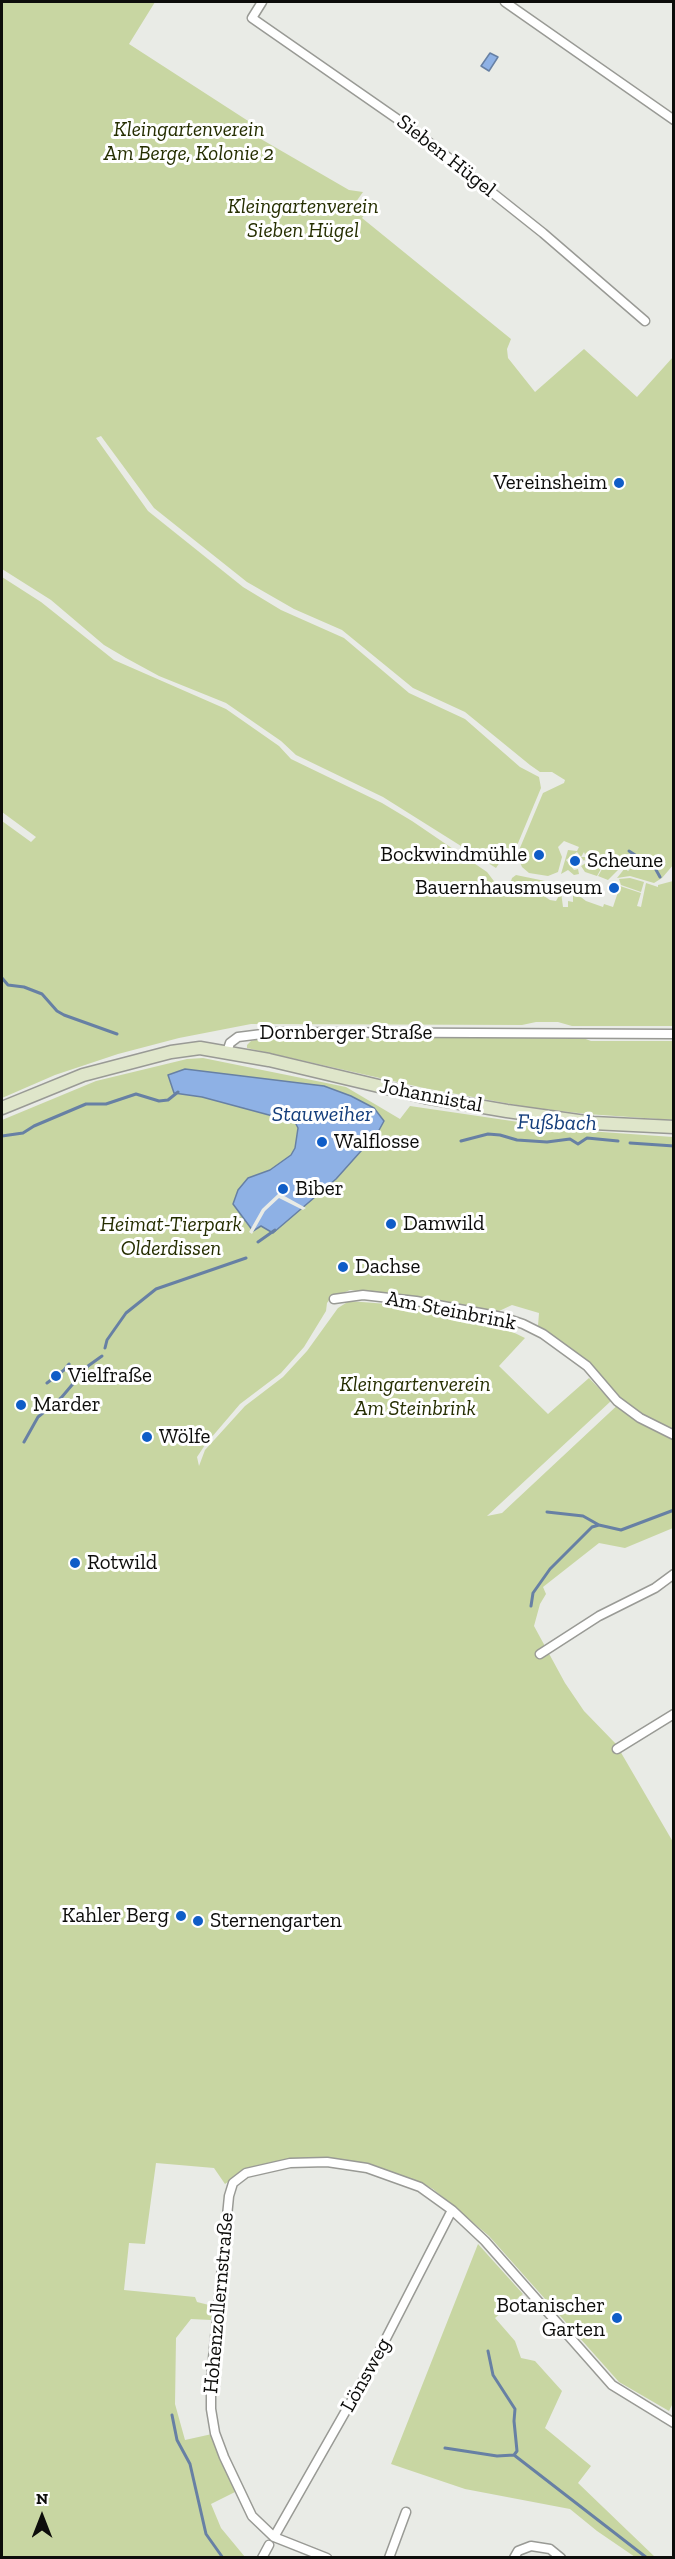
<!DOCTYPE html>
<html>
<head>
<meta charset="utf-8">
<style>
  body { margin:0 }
  #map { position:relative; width:675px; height:2559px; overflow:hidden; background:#e9ebe6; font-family:"Zilla Slab",serif }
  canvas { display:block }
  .frame { position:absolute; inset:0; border:3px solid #0d0d0b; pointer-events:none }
  .north { position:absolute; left:12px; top:2487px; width:60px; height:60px; -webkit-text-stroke:4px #fff; paint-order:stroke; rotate:0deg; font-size:16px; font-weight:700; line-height:24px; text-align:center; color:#0d0d0b }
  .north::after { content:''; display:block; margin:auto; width:21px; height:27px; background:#0d0d0b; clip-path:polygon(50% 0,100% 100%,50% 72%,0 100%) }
</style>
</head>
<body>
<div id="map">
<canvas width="675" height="2559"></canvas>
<div class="frame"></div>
<div class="north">N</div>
</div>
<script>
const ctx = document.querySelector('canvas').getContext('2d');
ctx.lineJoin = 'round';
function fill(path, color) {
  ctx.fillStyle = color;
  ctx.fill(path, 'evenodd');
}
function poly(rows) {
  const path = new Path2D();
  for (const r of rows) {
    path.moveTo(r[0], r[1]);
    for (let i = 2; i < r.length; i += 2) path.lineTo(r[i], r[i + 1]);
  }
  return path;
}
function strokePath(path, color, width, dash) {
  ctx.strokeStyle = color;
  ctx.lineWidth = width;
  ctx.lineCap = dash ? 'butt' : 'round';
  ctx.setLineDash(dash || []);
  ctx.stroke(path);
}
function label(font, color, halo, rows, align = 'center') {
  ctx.font = font + ' "Zilla Slab",serif';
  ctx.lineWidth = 6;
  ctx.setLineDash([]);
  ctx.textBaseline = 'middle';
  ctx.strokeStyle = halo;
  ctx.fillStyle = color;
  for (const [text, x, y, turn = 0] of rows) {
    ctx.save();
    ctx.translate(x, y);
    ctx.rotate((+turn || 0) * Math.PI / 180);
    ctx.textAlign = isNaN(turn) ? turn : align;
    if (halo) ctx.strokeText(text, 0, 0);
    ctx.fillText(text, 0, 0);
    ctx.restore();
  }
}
const green = poly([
  [2,2,155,2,129,44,259,128,254,135,349,190,363,192,353,206,365,214,362,218,511,339,507,349,508,358,535,392,584,349,637,397,673,357,674,864,662,878,654,883,630,876,617,878,625,868,628,871,635,864,630,858,608,880,598,876,608,859,602,857,600,865,602,867,597,876,585,872,581,866,586,863,591,867,595,866,598,857,589,854,584,861,581,857,586,857,584,852,581,857,577,852,566,860,574,870,578,869,579,874,574,875,568,870,561,874,568,850,577,851,579,847,564,841,558,847,562,857,558,872,548,876,529,873,522,867,517,855,543,793,564,783,565,780,552,772,540,772,530,765,465,712,413,688,342,630,294,609,247,582,154,508,101,436,96,438,148,511,243,587,281,610,344,638,409,693,465,719,520,767,539,777,541,788,511,860,504,856,496,868,383,797,296,755,281,741,226,703,159,676,126,658,104,645,51,600,2,569],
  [2,577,41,602,114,660,226,709,279,746,291,759,382,803,412,821,487,872,506,897,512,878,516,875,545,881,547,884,544,896,550,900,556,901,561,892,563,907,568,907,568,901,573,902,573,891,586,901,603,907,604,904,613,907,620,886,641,893,637,906,641,907,646,883,658,887,658,885,673,881,673,1026,572,1026,558,1022,536,1022,522,1025,251,1024,179,1038,118,1054,55,1075,2,1098,2,821,31,842,36,837,2,812],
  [630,878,644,882,641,892,621,885,619,879],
  [269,1037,583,1038,591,1041,673,1041,673,1120,587,1114,527,1107,424,1088,247,1048,247,1045,251,1041],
  [203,1058,346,1087,400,1119,410,1106,573,1130,673,1137,673,1528,625,1548,599,1543,543,1587,546,1594,540,1604,534,1626,565,1683,584,1711,616,1744,673,1842,673,2403,669,2411,619,2382,489,2236,433,2189,422,2183,370,2165,327,2159,241,2173,225,2184,214,2168,156,2163,145,2244,129,2243,124,2290,195,2297,197,2302,213,2306,211,2320,191,2319,176,2338,175,2404,185,2440,212,2434,235,2492,211,2504,221,2528,245,2557,2,2557,2,1120,96,1081,187,1059],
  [350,1290,437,1300,497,1312,512,1305,539,1313,538,1326,590,1364,623,1400,502,1513,487,1516,611,1401,589,1378,548,1414,499,1366,525,1338,496,1324,472,1318,413,1306,349,1301,338,1308,307,1351,283,1377,245,1406,205,1450,199,1466,197,1457,205,1445,240,1404,281,1373,304,1347,326,1311,327,1303,331,1298],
  [478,2244,523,2294,495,2318,515,2341,521,2358,535,2361,562,2391,545,2428,591,2466,578,2483,655,2557,635,2557,597,2531,570,2509,465,2489,391,2464]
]);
const water = poly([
  [490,53,498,57,489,71,481,66,490,53],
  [185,1069,324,1086,351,1096,374,1108,384,1121,378,1132,336,1179,273,1233,261,1226,253,1231,233,1204,238,1190,248,1178,270,1170,291,1155,295,1148,298,1128,295,1122,202,1097,174,1093,168,1075,185,1069]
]);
const pier = poly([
  [279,1193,306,1208,303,1210,279,1198,265,1211,252,1234,249,1232,262,1209]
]);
const stream = poly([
  [629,851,655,868,660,877],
  [2,978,8,985,24,987,42,994,57,1011,64,1015,117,1034],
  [2,1136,23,1133,34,1126,86,1104,106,1104,136,1094,159,1101,168,1100,178,1092],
  [461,1141,488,1134,500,1135,517,1140,547,1142,570,1139,578,1144,587,1138,618,1141],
  [630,1143,674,1146],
  [258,1242,275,1230],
  [105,1348,107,1340,126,1313,156,1289,246,1258],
  [47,1383,64,1370,69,1364],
  [24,1442,38,1417,61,1398,88,1366,102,1356],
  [547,1512,583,1516,599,1525],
  [531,1606,533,1593,550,1569,592,1527,599,1525,621,1530,674,1510],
  [488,2351,493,2375,515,2409,514,2421,517,2451,514,2455],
  [172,2415,177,2440,190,2464,206,2534,223,2558],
  [445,2448,497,2456,514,2455,647,2558]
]);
const street = poly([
  [262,2,252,18,416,132,543,233,645,321],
  [505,2,674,120],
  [227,1052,230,1043,238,1037,278,1032,674,1034],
  [334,1299,363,1295,416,1301,502,1317,523,1324,543,1334,587,1366,617,1401,640,1418,674,1435],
  [540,1654,599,1616,655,1588,674,1574],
  [617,1749,674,1714],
  [274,2537,377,2356,452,2210],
  [262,2558,269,2545],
  [327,2558,274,2537,252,2516,224,2457,215,2433,211,2409,211,2379,229,2196,233,2183,246,2173,290,2163,327,2162,367,2168,420,2187,452,2210,485,2241,612,2385,674,2423],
  [389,2558,406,2512],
  [514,2558,518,2551,531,2546,550,2549,561,2558]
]);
const secondary = poly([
  [2,1108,83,1075,171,1052,200,1048,269,1060,425,1097,507,1111,593,1123,674,1127]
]);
const markers = [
  [619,483,6,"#0f5dc7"],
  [539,855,6,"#0f5dc7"],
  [575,861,6,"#0f5dc7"],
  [614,888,6,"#0f5dc7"],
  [322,1142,6,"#0f5dc7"],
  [283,1189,6,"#0f5dc7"],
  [391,1224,6,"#0f5dc7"],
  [343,1267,6,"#0f5dc7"],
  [56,1376,6,"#0f5dc7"],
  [21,1405,6,"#0f5dc7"],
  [147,1437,6,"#0f5dc7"],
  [75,1563,6,"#0f5dc7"],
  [181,1916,6,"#0f5dc7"],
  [198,1921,6,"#0f5dc7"],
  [617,2318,6,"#0f5dc7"]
];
const parkNames = [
  ["Kleingartenverein",189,130],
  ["Am Berge, Kolonie 2",189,154],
  ["Kleingartenverein",303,207],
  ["Sieben Hügel",303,231],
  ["Heimat-Tierpark",171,1225],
  ["Olderdissen",171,1249],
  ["Kleingartenverein",415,1385],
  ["Am Steinbrink",415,1409]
];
const streetNames = [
  ["Sieben Hügel",446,156,38],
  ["Dornberger Straße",346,1033],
  ["Johannistal",431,1096,11],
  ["Am Steinbrink",451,1311,11],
  ["Hohenzollernstraße",219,2303,-85],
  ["Lönsweg",366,2375,-61]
];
const poiNames = [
  ["Vereinsheim",607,483,"right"],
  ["Bockwindmühle",527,855,"right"],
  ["Scheune",587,861],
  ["Bauernhausmuseum",602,888,"right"],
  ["Walflosse",334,1142],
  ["Biber",295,1189],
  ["Damwild",403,1224],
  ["Dachse",355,1267],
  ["Vielfraße",68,1376],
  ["Marder",33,1405],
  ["Wölfe",159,1437],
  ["Rotwild",87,1563],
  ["Kahler Berg",169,1916,"right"],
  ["Sternengarten",210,1921],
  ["Botanischer",605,2306,"right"],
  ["Garten",605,2330,"right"]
];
const waterNames = [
  ["Stauweiher",322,1115],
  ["Fußbach",557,1123,1]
];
fill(green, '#c8d6a2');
fill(water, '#8eb1e5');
strokePath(water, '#6780a4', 1.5);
fill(pier, '#e9ebe6');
strokePath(stream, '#6780a4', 3);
strokePath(street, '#999a95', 11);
strokePath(secondary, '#999a95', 15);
strokePath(street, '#fff', 8);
strokePath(secondary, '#dfe6ca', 12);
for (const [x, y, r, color] of markers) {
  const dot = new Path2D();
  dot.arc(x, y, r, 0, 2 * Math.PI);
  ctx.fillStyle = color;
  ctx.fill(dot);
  strokePath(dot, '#fff', 2);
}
label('italic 21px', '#252e00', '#fff', parkNames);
label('21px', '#0d0d0b', '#fff', streetNames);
label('21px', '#0d0d0b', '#fff', poiNames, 'left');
label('italic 22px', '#133d7b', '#fff', waterNames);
</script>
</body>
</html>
